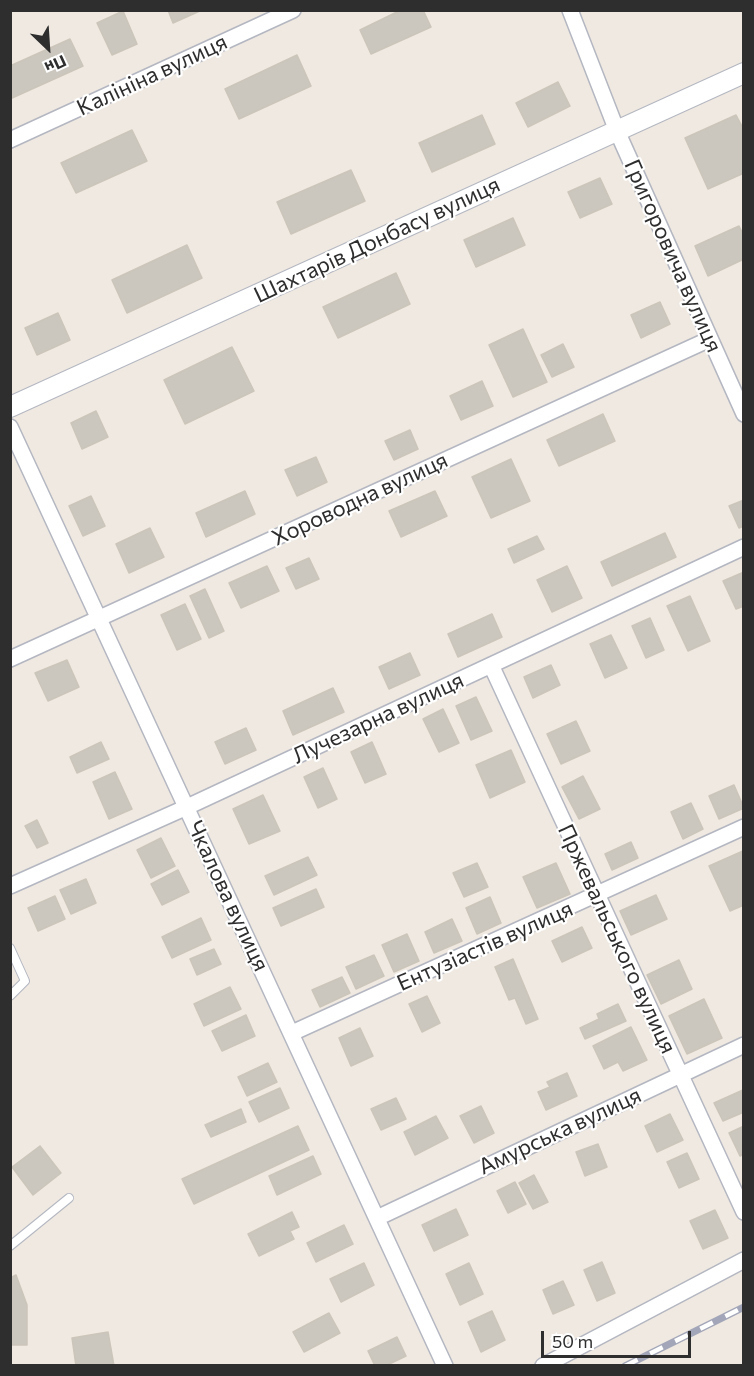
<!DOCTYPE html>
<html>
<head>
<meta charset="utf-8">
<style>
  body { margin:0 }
  #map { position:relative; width:754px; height:1376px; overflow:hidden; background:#efe9e1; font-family:Commissioner,sans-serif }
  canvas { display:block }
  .frame { position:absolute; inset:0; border:12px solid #2e2e2e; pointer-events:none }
  .north { position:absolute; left:18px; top:18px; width:60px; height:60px; -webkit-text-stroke:4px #fff; paint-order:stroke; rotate:155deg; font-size:16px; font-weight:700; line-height:24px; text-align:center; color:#2e2e2e }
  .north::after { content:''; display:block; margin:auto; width:21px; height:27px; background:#2e2e2e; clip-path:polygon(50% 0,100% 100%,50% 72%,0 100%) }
  .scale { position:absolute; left:541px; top:1331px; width:150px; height:27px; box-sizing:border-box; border:3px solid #2e2e2e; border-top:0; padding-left:8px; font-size:18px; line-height:21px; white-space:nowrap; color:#2e2e2e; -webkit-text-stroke:4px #fff; paint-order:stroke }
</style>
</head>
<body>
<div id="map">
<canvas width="754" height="1376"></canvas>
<div class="frame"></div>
<div class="north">Пн</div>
<div class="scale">50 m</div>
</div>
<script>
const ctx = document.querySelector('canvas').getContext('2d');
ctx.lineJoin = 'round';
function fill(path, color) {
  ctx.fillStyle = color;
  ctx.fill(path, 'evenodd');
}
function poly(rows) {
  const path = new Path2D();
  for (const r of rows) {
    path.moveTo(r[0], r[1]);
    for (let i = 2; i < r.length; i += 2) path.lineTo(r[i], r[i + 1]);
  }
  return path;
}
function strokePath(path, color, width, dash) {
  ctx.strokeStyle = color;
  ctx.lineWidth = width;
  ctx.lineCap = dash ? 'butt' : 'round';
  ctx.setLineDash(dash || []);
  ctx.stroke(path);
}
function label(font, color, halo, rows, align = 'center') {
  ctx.font = font + ' Commissioner,sans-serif';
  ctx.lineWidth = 4.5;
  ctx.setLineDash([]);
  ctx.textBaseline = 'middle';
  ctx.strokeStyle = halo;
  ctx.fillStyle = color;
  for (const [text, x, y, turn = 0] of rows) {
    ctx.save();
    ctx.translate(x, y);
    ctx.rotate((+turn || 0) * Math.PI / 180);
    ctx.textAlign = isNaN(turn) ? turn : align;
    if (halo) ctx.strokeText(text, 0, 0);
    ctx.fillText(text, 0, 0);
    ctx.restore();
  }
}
const building = poly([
  [168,10,202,10,173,23,168,10],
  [401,10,423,10,431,27,371,54,360,30,401,10],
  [123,11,137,44,112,55,97,23,123,11],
  [70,39,83,66,12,98,10,94,10,66,70,39],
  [297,55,311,86,239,119,225,89,297,55],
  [558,82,570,106,528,127,516,103,558,82],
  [482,115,495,144,432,172,419,143,482,115],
  [736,115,744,130,744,173,708,189,685,138,736,115],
  [132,130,147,161,76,193,61,163,132,130],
  [351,170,365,201,291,234,277,202,351,170],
  [600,178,612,204,580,218,568,192,600,178],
  [513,218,525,245,476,267,464,240,513,218],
  [739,226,744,236,744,259,708,276,695,246,739,226],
  [187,245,202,278,127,313,112,280,187,245],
  [396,273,410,304,338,338,323,307,396,273],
  [660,302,670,324,641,338,631,315,660,302],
  [58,313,70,340,37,355,25,328,58,313],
  [523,329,547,382,513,397,489,345,523,329],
  [563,344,574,367,552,377,541,355,563,344],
  [232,347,254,391,185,424,164,380,232,347],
  [482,381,493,406,461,420,450,396,482,381],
  [96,411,108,437,82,449,71,423,96,411],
  [603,414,615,441,559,466,547,440,603,414],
  [410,430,418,449,394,460,385,441,410,430],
  [316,457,327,482,297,496,285,470,316,457],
  [511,459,530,501,491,518,472,477,511,459],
  [245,491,255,514,206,537,196,513,245,491],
  [435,491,447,516,401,537,389,511,435,491],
  [91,496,105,526,83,536,69,506,91,496],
  [744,500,744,526,739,528,729,506,744,500],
  [150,528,164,557,129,573,116,544,150,528],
  [665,533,676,557,612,586,601,562,665,533],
  [537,536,544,549,514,563,508,549,537,536],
  [309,558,319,579,296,589,286,568,309,558],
  [267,566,279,591,241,608,229,583,267,566],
  [567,566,582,598,552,612,537,580,567,566],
  [744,572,744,606,736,609,723,581,744,572],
  [205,589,224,631,209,638,190,596,205,589],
  [690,596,710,641,688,651,667,606,690,596],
  [185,604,201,639,177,650,161,615,185,604],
  [492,614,502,637,458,657,448,634,492,614],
  [650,618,664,650,646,658,632,626,650,618],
  [611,635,627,668,605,678,590,644,611,635],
  [410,653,420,675,389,689,379,667,410,653],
  [67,660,79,687,48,701,35,673,67,660],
  [551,665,560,685,533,698,524,677,551,665],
  [333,688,344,712,293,735,283,711,333,688],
  [476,697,492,731,471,740,456,706,476,697],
  [443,709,459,743,439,752,423,719,443,709],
  [576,721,590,751,561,764,547,734,576,721],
  [246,728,256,750,225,764,215,742,246,728],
  [101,742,109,759,77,773,70,757,101,742],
  [372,742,386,774,365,783,351,752,372,742],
  [511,750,525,782,490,798,476,765,511,750],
  [323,768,337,799,318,808,304,777,323,768],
  [115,772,132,809,109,819,93,782,115,772],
  [583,776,600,809,579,819,562,787,583,776],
  [734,785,744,808,719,819,709,796,734,785],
  [263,795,280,831,249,844,233,809,263,795],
  [691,803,703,829,683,839,671,812,691,803],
  [37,820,48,843,37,848,25,826,37,820],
  [161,838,175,866,151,878,137,850,161,838],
  [631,842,638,858,612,870,605,854,631,842],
  [743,851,744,905,730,911,709,866,743,851],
  [308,857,317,875,274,895,265,876,308,857],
  [477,863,488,887,464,897,453,873,477,863],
  [556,863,570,894,537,908,523,877,556,863],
  [178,870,189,892,162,905,151,884,178,870],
  [86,879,96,903,71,914,60,890,86,879],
  [316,889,324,907,281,926,273,908,316,889],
  [656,895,667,919,631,935,620,911,656,895],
  [55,896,65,919,38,931,28,908,55,896],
  [490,897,501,923,477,934,466,908,490,897],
  [201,918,211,940,172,958,162,937,201,918],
  [452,919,462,941,434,953,425,932,452,919],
  [582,927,592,948,562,962,552,941,582,927],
  [407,934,419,961,394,972,382,945,407,934],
  [214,949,221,964,197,975,190,959,214,949],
  [374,955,384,976,356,989,346,967,374,955],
  [513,959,538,1019,526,1024,515,998,509,1000,495,967,513,959],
  [679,960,692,989,661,1004,647,975,679,960],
  [342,977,350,993,320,1007,312,990,342,977],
  [230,987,241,1009,204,1026,194,1004,230,987],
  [427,996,440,1023,422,1032,409,1004,427,996],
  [704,999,722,1038,687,1054,669,1016,704,999],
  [618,1004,626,1021,585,1039,580,1028,599,1019,597,1014,618,1004],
  [246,1015,255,1036,222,1051,212,1031,246,1015],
  [631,1027,647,1060,623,1071,618,1062,604,1069,593,1046,631,1027],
  [360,1028,373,1056,351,1066,339,1038,360,1028],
  [268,1063,277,1082,247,1096,238,1077,268,1063],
  [567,1073,577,1096,546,1110,538,1092,550,1087,547,1082,567,1073],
  [280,1088,289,1108,259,1122,249,1102,280,1088],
  [743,1090,744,1112,723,1121,714,1103,743,1090],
  [396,1098,406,1119,381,1130,371,1109,396,1098],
  [481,1106,494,1133,474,1143,460,1116,481,1106],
  [241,1109,246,1122,211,1137,205,1125,241,1109],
  [670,1114,683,1140,657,1152,645,1126,670,1114],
  [436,1116,448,1138,415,1155,404,1132,436,1116],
  [298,1126,309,1150,194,1204,182,1179,298,1126],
  [744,1126,744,1154,740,1156,729,1133,744,1126],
  [598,1144,607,1167,585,1176,576,1152,598,1144],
  [40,1146,61,1173,33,1195,12,1167,40,1146],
  [687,1153,699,1179,679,1188,667,1162,687,1153],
  [313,1156,321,1174,277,1195,269,1176,313,1156],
  [534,1175,548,1202,533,1209,519,1183,534,1175],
  [515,1182,526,1204,508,1213,497,1191,515,1182],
  [456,1209,468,1235,434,1251,422,1225,456,1209],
  [715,1210,728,1238,703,1249,690,1221,715,1210],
  [292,1212,299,1227,290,1231,294,1239,259,1256,248,1234,292,1212],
  [344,1225,353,1244,316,1262,307,1243,344,1225],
  [602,1262,615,1293,597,1301,584,1270,602,1262],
  [364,1263,374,1285,341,1302,330,1279,364,1263],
  [469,1263,483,1294,460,1305,446,1274,469,1263],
  [16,1275,27,1305,27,1345,10,1345,10,1278,16,1275],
  [563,1281,574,1305,553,1314,543,1290,563,1281],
  [492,1311,505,1340,481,1352,468,1322,492,1311],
  [329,1313,340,1333,304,1352,293,1332,329,1313],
  [108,1332,114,1366,76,1366,72,1338,108,1332],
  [397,1337,406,1356,385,1366,375,1366,368,1351,397,1337]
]);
const service = poly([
  [10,948,25,981,10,996],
  [10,1246,69,1198]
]);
const minor = poly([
  [570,10,617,131,744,414],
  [10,140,293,10],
  [10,427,445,1366],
  [10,659,710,339],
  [491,665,744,1212],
  [10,886,187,807,744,547],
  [292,1033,744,827],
  [377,1218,744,1045],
  [543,1366,744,1260]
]);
const tertiary = poly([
  [10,407,744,73]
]);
const rail = poly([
  [625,1366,744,1307]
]);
const streetNames = [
  ["Калініна вулиця",152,75,-25],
  ["Шахтарів Донбасу вулиця",377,240,-25],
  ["Григоровича вулиця",673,256,66],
  ["Хороводна вулиця",360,499,-25],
  ["Лучезарна вулиця",378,718,-25],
  ["Чкалова вулиця",228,896,65],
  ["Пржевальського вулиця",617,939,65],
  ["Ентузіастів вулиця",485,946,-24],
  ["Амурська вулиця",560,1131,-25]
];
fill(building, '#cbc7bf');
strokePath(building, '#cbc5ba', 1.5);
strokePath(service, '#b4b7c1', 10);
strokePath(minor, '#b4b7c1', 18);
strokePath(tertiary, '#b4b7c1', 22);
strokePath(service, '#fff', 8);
strokePath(minor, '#fff', 15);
strokePath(tertiary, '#fff', 20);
strokePath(rail, '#a3a6b8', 7);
strokePath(rail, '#fff', 4.5, [14]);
label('22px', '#2e2e2e', '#fff', streetNames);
</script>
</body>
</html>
